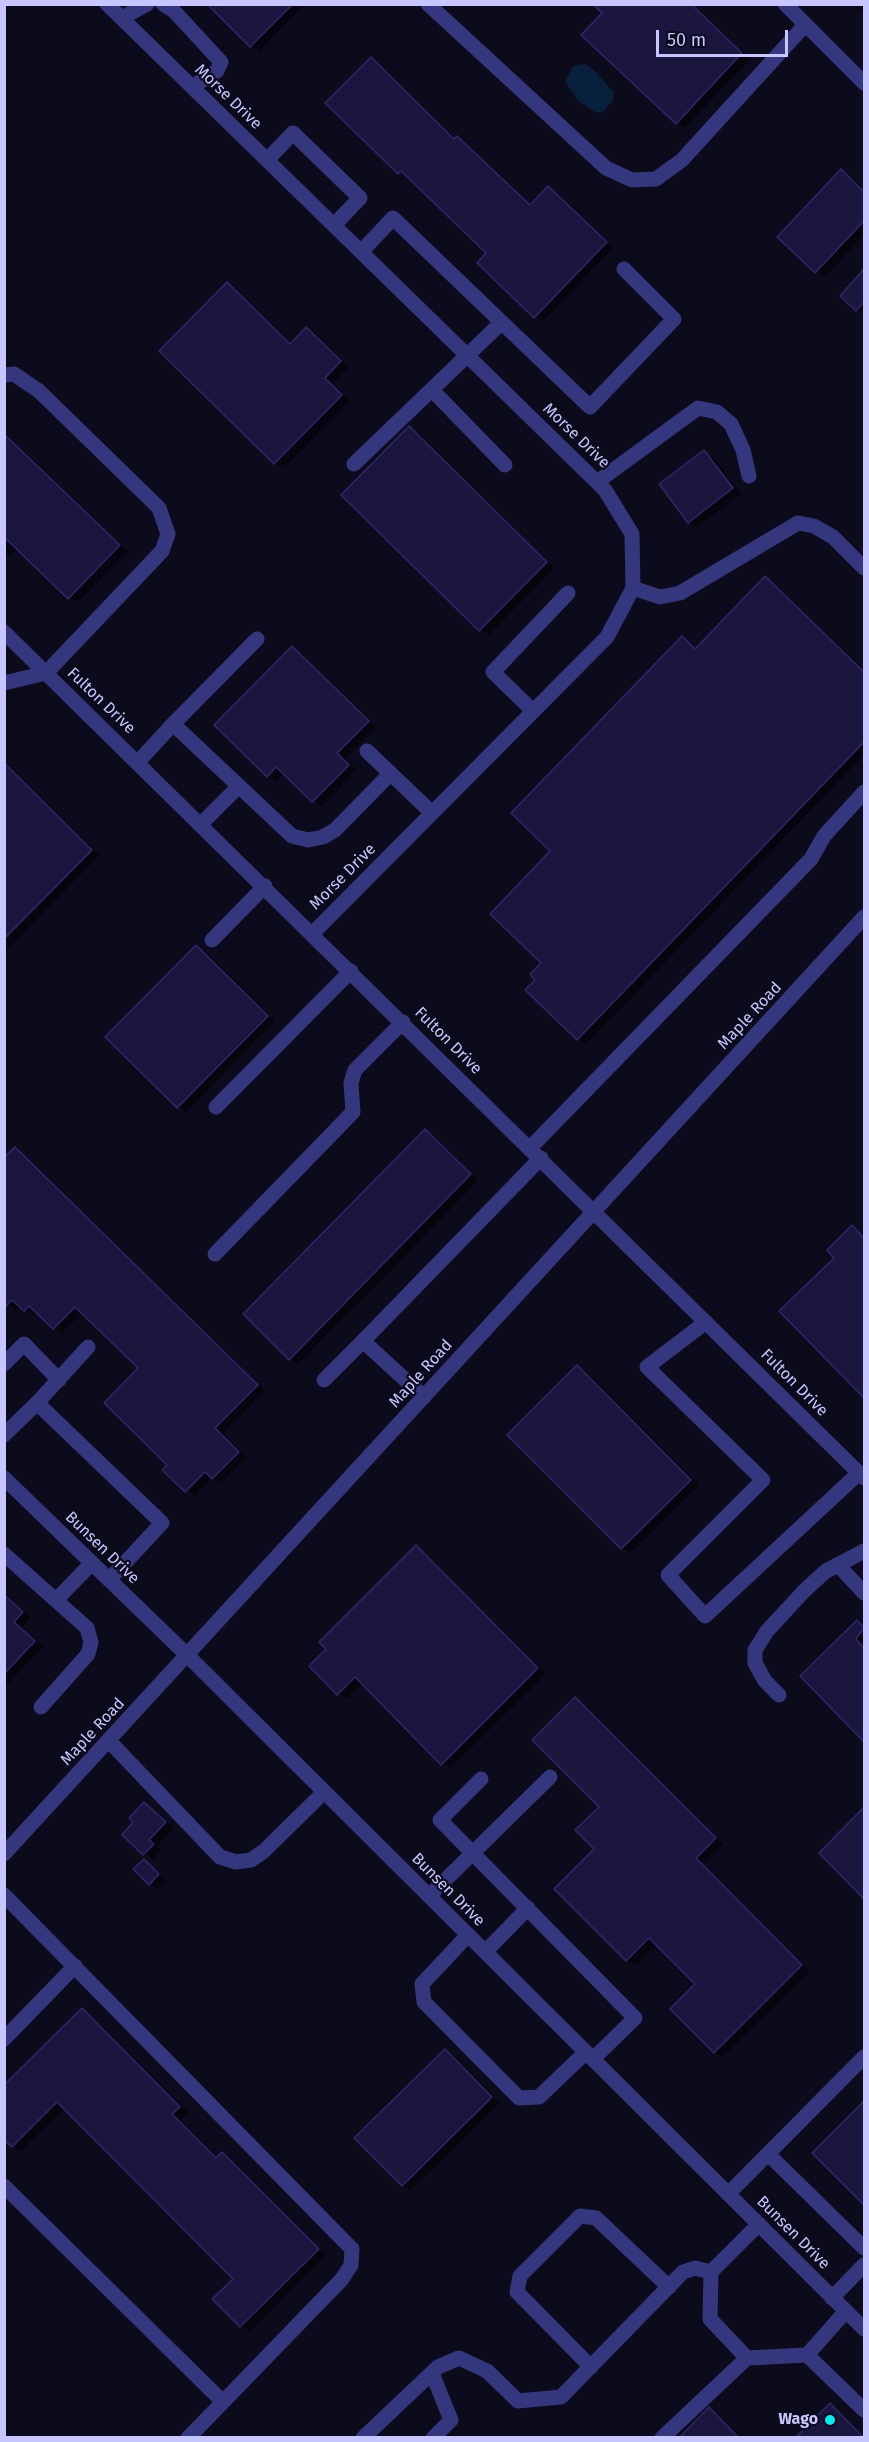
<!DOCTYPE html>
<html>
<head>
<meta charset="utf-8">
<style>
  body { margin:0 }
  #map { position:relative; width:869px; height:2442px; overflow:hidden; background:#0c0b1c; font-family:"Fira Sans",sans-serif }
  canvas { display:block }
  .frame { position:absolute; inset:0; border:6px solid #c7c6ff; pointer-events:none }
  .scale { position:absolute; left:656px; top:30px; width:132px; height:27px; box-sizing:border-box; border:3px solid #c7c6ff; border-top:0; padding-left:8px; font-size:18px; line-height:21px; white-space:nowrap; color:#c7c6ff; -webkit-text-stroke:4px #0c0b1c; paint-order:stroke }
</style>
</head>
<body>
<div id="map">
<canvas width="869" height="2442"></canvas>
<div class="frame"></div>
<div class="scale">50 m</div>
</div>
<script>
const ctx = document.querySelector('canvas').getContext('2d');
ctx.lineJoin = 'round';
function fill(path, color) {
  ctx.fillStyle = color;
  ctx.fill(path, 'evenodd');
}
function poly(rows) {
  const path = new Path2D();
  for (const r of rows) {
    path.moveTo(r[0], r[1]);
    for (let i = 2; i < r.length; i += 2) path.lineTo(r[i], r[i + 1]);
  }
  return path;
}
function strokePath(path, color, width, dash) {
  ctx.strokeStyle = color;
  ctx.lineWidth = width;
  ctx.lineCap = dash ? 'butt' : 'round';
  ctx.setLineDash(dash || []);
  ctx.stroke(path);
}
function label(font, color, halo, rows, align = 'center') {
  ctx.font = font + ' "Fira Sans",sans-serif';
  ctx.lineWidth = 4.5;
  ctx.setLineDash([]);
  ctx.textBaseline = 'middle';
  ctx.strokeStyle = halo;
  ctx.fillStyle = color;
  for (const [text, x, y, turn = 0] of rows) {
    ctx.save();
    ctx.translate(x, y);
    ctx.rotate((+turn || 0) * Math.PI / 180);
    ctx.textAlign = isNaN(turn) ? turn : align;
    if (halo) ctx.strokeText(text, 0, 0);
    ctx.fillText(text, 0, 0);
    ctx.restore();
  }
}
const water = poly([
  [585,64,594,70,614,93,613,100,602,113,595,112,578,101,565,81,573,66]
]);
const shadow = poly([
  [209,4,305,4,260,51,251,46],
  [595,4,692,4,750,59,685,128,677,123,604,13],
  [853,4,864,4,864,15,864,14],
  [371,58,379,63,456,139,466,143,532,206,549,188,557,193,614,248,543,321,535,316,488,253,409,177,399,173],
  [841,171,864,190,864,235,825,277,816,272],
  [860,276,864,278,864,314,857,310],
  [227,284,236,289,292,344,307,329,349,367,332,384,350,401,284,468,275,463,161,351],
  [409,428,418,433,555,568,489,635,480,630,343,495],
  [4,432,128,551,78,602,69,597,18,548,10,556,4,553],
  [704,452,713,457,741,494,698,527,689,522],
  [766,578,774,583,864,670,864,755,587,1044,578,1039,538,980,543,963,552,851,682,638,697,649],
  [292,648,301,653,376,727,345,759,357,770,322,806,284,773,276,781,268,776],
  [4,762,100,855,4,953],
  [196,946,205,951,275,1021,186,1112,178,1106],
  [425,1131,434,1136,479,1180,299,1364,290,1359],
  [15,1149,24,1154,265,1390,223,1434,247,1457,222,1483,213,1478,195,1496,164,1470,169,1465,140,1368,83,1313,62,1333,37,1312,33,1315,20,1306,16,1310,4,1302],
  [853,1227,862,1232,864,1230,864,1396,781,1311,836,1258],
  [578,1367,586,1372,699,1485,631,1553,622,1548,509,1435],
  [416,1547,425,1552,546,1674,451,1768,442,1763,362,1683,347,1699,338,1694],
  [4,1594,31,1618,22,1627,43,1647,4,1688],
  [857,1622,864,1627,864,1740,802,1676],
  [575,1699,584,1704,723,1844,703,1864,810,1971,723,2057,715,2052,697,1984,657,1943,636,1965,627,1960,596,1849,601,1807],
  [145,1804,174,1828,157,1846,162,1850,153,1859,124,1835,136,1822],
  [864,1809,864,1897,821,1853],
  [144,1861,167,1880,158,1889,150,1884],
  [82,2010,90,2015,188,2112,180,2120,218,2158,222,2154,231,2159,326,2255,250,2331,241,2326,214,2299,235,2279,65,2108,21,2151,13,2146],
  [445,2051,454,2056,500,2103,411,2190,402,2185],
  [864,2103,864,2201,814,2153],
  [830,2405,839,2410,864,2438,797,2438],
  [710,2409,718,2414,741,2438,682,2438]
]);
const building = poly([
  [207,4,293,4,250,47,207,4],
  [593,4,691,4,742,53,676,124,581,35,602,13,593,4],
  [371,57,454,139,457,136,530,205,548,186,607,242,534,318,477,263,486,253,401,171,398,174,325,103,371,57],
  [841,169,864,192,864,221,815,273,777,237,841,169],
  [864,269,864,302,856,311,840,296,864,269],
  [227,282,290,344,306,327,341,361,325,378,342,395,274,464,159,351,227,282],
  [409,426,547,562,479,631,341,495,409,426],
  [4,434,120,545,68,599,4,537,4,434],
  [704,450,733,488,688,523,659,484,704,450],
  [765,576,864,672,864,742,577,1040,525,990,535,980,530,974,541,963,490,914,550,851,511,813,682,636,695,649,765,576],
  [292,646,369,721,337,753,349,765,312,802,276,767,267,777,214,725,292,646],
  [4,763,92,850,4,939,4,763],
  [196,945,268,1016,177,1108,105,1037,196,945],
  [425,1129,471,1174,289,1360,243,1314,425,1129],
  [15,1147,258,1385,215,1428,239,1452,212,1479,205,1472,185,1492,162,1470,167,1465,104,1403,138,1368,75,1307,53,1329,29,1306,24,1311,12,1300,4,1308,4,1157,15,1147],
  [852,1225,864,1238,864,1398,779,1311,834,1258,827,1250,852,1225],
  [577,1365,691,1480,621,1549,507,1435,577,1365],
  [416,1545,538,1668,441,1765,355,1677,337,1695,309,1666,326,1649,319,1642,416,1545],
  [4,1595,23,1612,14,1622,35,1641,4,1674,4,1595],
  [857,1620,864,1628,856,1639,864,1648,864,1742,800,1676,857,1620],
  [575,1697,716,1838,696,1858,802,1965,714,2053,670,2009,695,1984,649,1938,626,1961,554,1889,594,1849,575,1830,599,1807,532,1740,575,1697],
  [144,1802,166,1822,149,1840,154,1844,143,1855,122,1835,133,1822,129,1818,144,1802],
  [864,1807,864,1899,819,1853,864,1807],
  [144,1859,159,1874,149,1885,133,1869,144,1859],
  [82,2008,180,2107,172,2114,216,2158,222,2152,319,2249,240,2327,212,2299,233,2279,57,2102,12,2147,4,2140,4,2085,82,2008],
  [445,2049,492,2097,402,2186,354,2138,445,2049],
  [864,2101,864,2205,812,2153,864,2101],
  [830,2403,864,2438,795,2438,830,2403],
  [709,2407,739,2438,679,2438,709,2407]
]);
const minor = poly([
  [107,4,605,490,632,534,633,588,607,637,313,933],
  [163,4,174,11,221,62,217,71,192,87],
  [428,4,606,168,632,180,656,179,682,160,805,25],
  [785,4,864,83],
  [122,18,147,4],
  [267,160,293,133,360,198,334,225],
  [361,252,393,218,590,407,674,319,624,269],
  [4,375,14,374,39,391,159,508,168,534,162,551,46,673,4,683],
  [432,390,505,465],
  [354,464,501,323],
  [597,482,698,408,717,412,731,424,743,450,749,476],
  [633,588,660,597,680,593,798,523,814,526,833,537,864,568],
  [4,632,864,1478],
  [257,639,173,724,292,836,308,840,323,837,335,830,390,774],
  [533,711,493,672,568,593],
  [367,751,432,813],
  [138,762,173,724],
  [201,824,238,787],
  [212,940,265,886],
  [216,1107,351,971],
  [530,1148,811,859,824,836,864,792],
  [215,1254,353,1112,351,1083,355,1070,403,1022],
  [706,1322,647,1367,763,1480,668,1575,705,1616,859,1473],
  [88,1347,37,1403,162,1523,109,1580],
  [4,1364,24,1344,59,1380],
  [324,1380,363,1341],
  [424,1397,363,1341,541,1158],
  [4,1435,39,1401],
  [4,1478,188,1656,864,2329],
  [4,1554,87,1628,91,1642,88,1654,41,1707],
  [838,1565,864,1593],
  [56,1600,92,1563],
  [779,1695,765,1681,755,1663,755,1650,767,1631,805,1590,826,1571,864,1551],
  [109,1741,220,1857,236,1862,251,1860,264,1851,324,1792],
  [481,1779,440,1820,635,2018,593,2059],
  [4,1854,864,917],
  [4,1895,352,2249,351,2265,342,2279,223,2402],
  [429,1896,550,1777],
  [468,1935,422,1984,424,2002,519,2098,539,2097,586,2052],
  [485,1952,528,1908],
  [4,2039,75,1966],
  [768,2154,864,2248],
  [4,2186,223,2402,188,2438],
  [728,2194,864,2057],
  [759,2224,711,2272,710,2319,747,2358,807,2355],
  [832,2298,864,2265],
  [846,2311,807,2355,864,2410],
  [591,2367,517,2292,520,2276,580,2216,596,2218,669,2287],
  [432,2373,451,2420,433,2438],
  [363,2438,438,2367,459,2358,487,2371,518,2401,561,2397,683,2272,695,2268,711,2272],
  [662,2438,747,2358]
]);
const markers = [
  [830,2420,6,"#00edf1"]
];
const streetNames = [
  ["Morse Drive",228,97,44],
  ["Morse Drive",576,436,44],
  ["Fulton Drive",101,701,44],
  ["Morse Drive",343,877,-45],
  ["Maple Road",750,1016,-47],
  ["Fulton Drive",448,1041,45],
  ["Maple Road",421,1374,-48],
  ["Fulton Drive",794,1383,45],
  ["Bunsen Drive",102,1548,44],
  ["Maple Road",93,1732,-47],
  ["Bunsen Drive",448,1890,45],
  ["Bunsen Drive",793,2233,45]
];
const poiNames = [
  ["Wago",818,2420]
];
fill(water, '#09203d');
fill(shadow, '#0007');
fill(building, '#1b163e');
strokePath(building, '#2f276a', 1.5);
strokePath(minor, '#34377d', 15);
for (const [x, y, r, color] of markers) {
  const dot = new Path2D();
  dot.arc(x, y, r, 0, 2 * Math.PI);
  ctx.fillStyle = color;
  ctx.fill(dot);
  strokePath(dot, '#0c0b1c', 2);
}
label('16px', '#c7c6ff', '#0c0b1c', streetNames);
label('bold 16px', '#c7c6ff', '#0c0b1c', poiNames, 'right');
</script>
</body>
</html>
